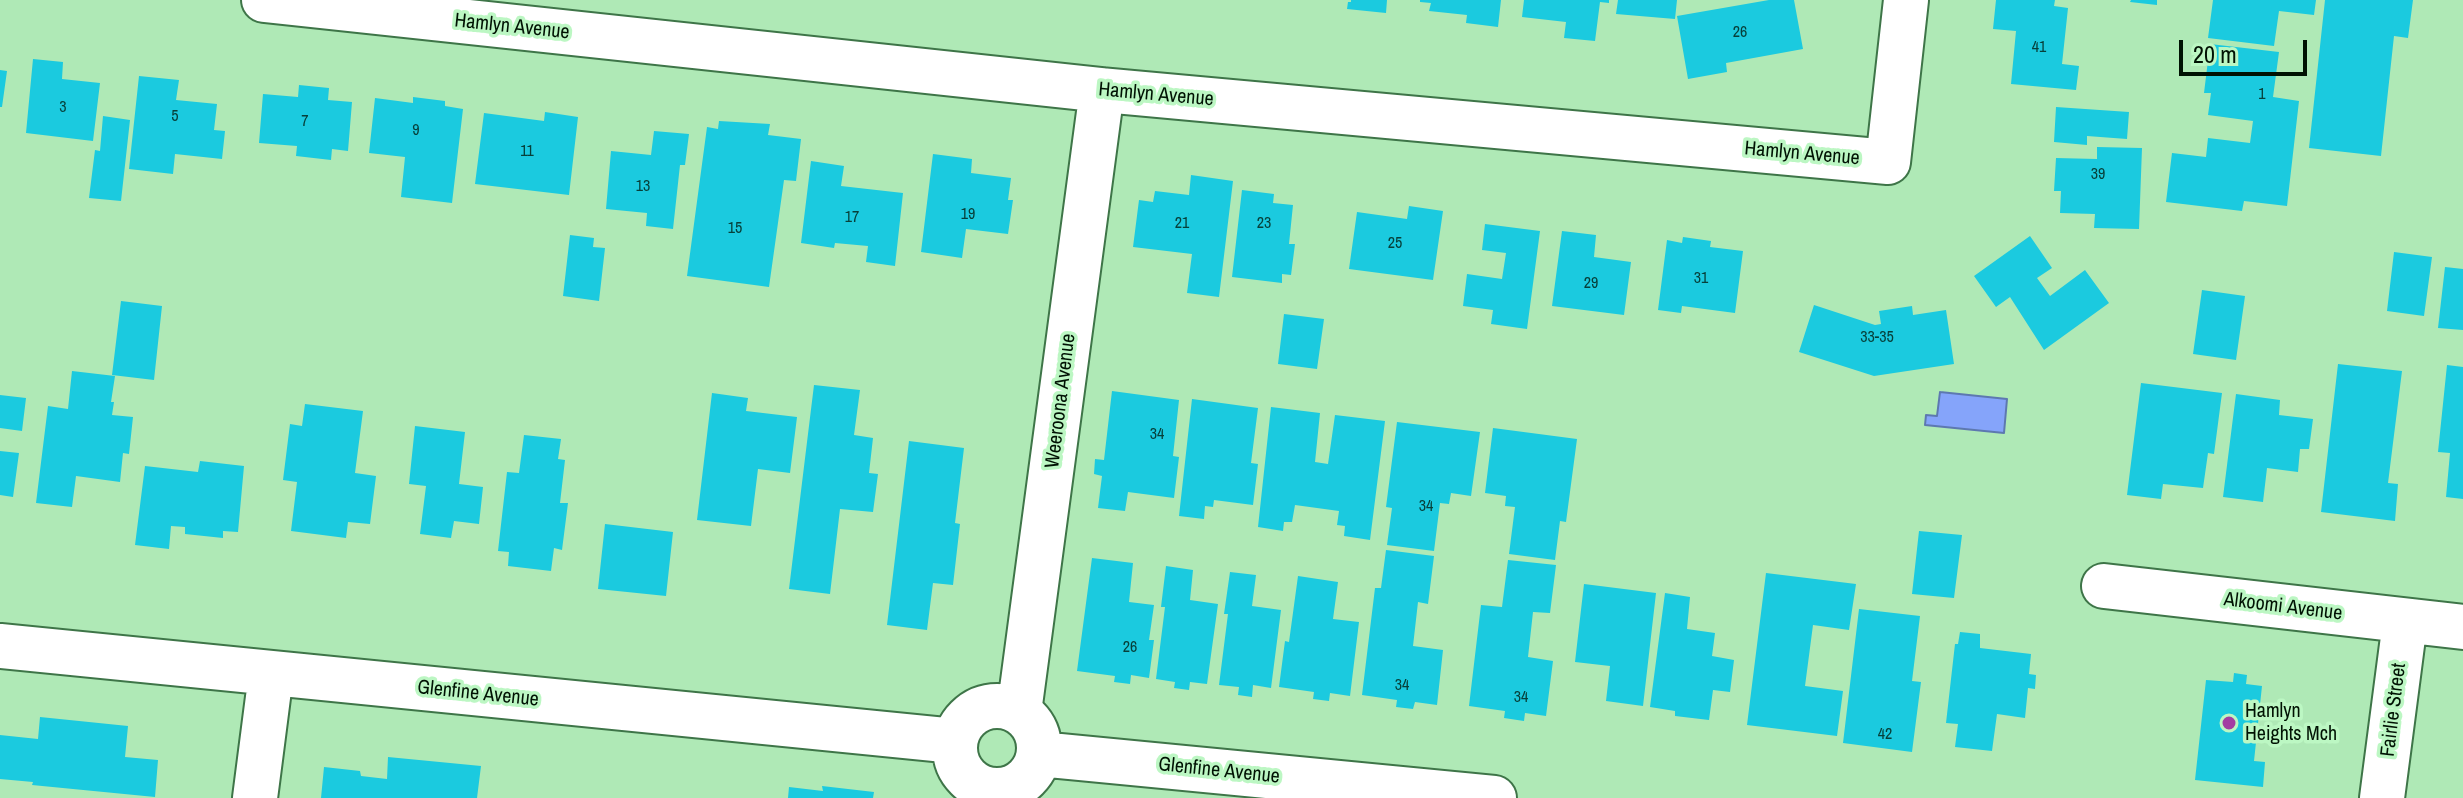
<!DOCTYPE html>
<html>
<head>
<meta charset="utf-8">
<style>
  body { margin:0 }
  #map { position:relative; width:2463px; height:798px; overflow:hidden; background:#afe9b6; font-family:"Archivo Narrow",sans-serif }
  canvas { display:block }
  .scale { position:absolute; left:2179px; top:40px; width:128px; height:36px; box-sizing:border-box; border:4px solid #001203; border-top:0; padding-left:10px; font-size:24px; line-height:28px; white-space:nowrap; color:#001203; -webkit-text-stroke:6px #bcf7c3; paint-order:stroke }
</style>
</head>
<body>
<div id="map">
<canvas width="2463" height="798"></canvas>
<div class="scale">20 m</div>
</div>
<script>
const ctx = document.querySelector('canvas').getContext('2d');
ctx.lineJoin = 'round';
function fill(path, color) {
  ctx.fillStyle = color;
  ctx.fill(path, 'evenodd');
}
function poly(rows) {
  const path = new Path2D();
  for (const r of rows) {
    if (r.length === 3) {
      path.moveTo(r[0] + r[2], r[1]);
      path.arc(r[0], r[1], r[2], 0, 2 * Math.PI);
      continue;
    }
    path.moveTo(r[0], r[1]);
    for (let i = 2; i < r.length; i += 2) path.lineTo(r[i], r[i + 1]);
  }
  return path;
}
function strokePath(path, color, width, dash) {
  ctx.strokeStyle = color;
  ctx.lineWidth = width;
  ctx.lineCap = dash ? 'butt' : 'round';
  ctx.setLineDash(dash || []);
  ctx.stroke(path);
}
function label(font, color, halo, rows, align = 'center') {
  ctx.font = font + ' "Archivo Narrow",sans-serif';
  ctx.lineWidth = 7;
  ctx.setLineDash([]);
  ctx.textBaseline = 'middle';
  ctx.strokeStyle = halo;
  ctx.fillStyle = color;
  for (const [text, x, y, turn = 0] of rows) {
    ctx.save();
    ctx.translate(x, y);
    ctx.rotate((+turn || 0) * Math.PI / 180);
    ctx.textAlign = isNaN(turn) ? turn : align;
    if (halo) ctx.strokeText(text, 0, 0);
    ctx.fillText(text, 0, 0);
    ctx.restore();
  }
}
const water = poly([
  [1940,392,2007,399,2004,433,1925,425,1926,415,1937,416,1940,392]
]);
const building = poly([
  [1351,0,1387,0,1386,13,1347,9,1348,2,1351,2],
  [1420,0,1501,0,1498,27,1466,23,1467,15,1429,11,1431,3,1420,2],
  [1524,0,1609,0,1609,3,1600,2,1595,41,1564,38,1566,22,1522,17],
  [1618,0,1677,0,1675,19,1616,14],
  [1769,0,1794,0,1803,49,1726,63,1727,72,1688,79,1677,16],
  [1996,0,2055,0,2054,6,2068,8,2062,64,2079,66,2076,90,2011,84,2016,31,1993,29],
  [2131,0,2157,0,2157,5,2130,2],
  [2213,0,2316,0,2314,15,2279,11,2274,46,2208,38],
  [2325,0,2413,0,2408,38,2394,36,2381,156,2309,148],
  [2210,44,2279,52,2273,97,2299,101,2287,206,2244,201,2242,211,2166,202,2172,153,2206,157,2208,138,2250,143,2253,121,2208,115,2211,93,2204,93],
  [33,59,63,62,62,79,100,83,93,141,26,133],
  [0,70,7,71,2,107,0,107],
  [139,76,179,80,176,100,217,104,214,130,225,131,222,159,175,154,173,174,129,169],
  [299,85,329,88,328,100,352,102,348,151,332,149,331,160,296,156,297,146,259,143,263,94,298,97],
  [413,97,445,101,445,106,463,109,452,203,401,197,405,157,369,153,375,98,413,103],
  [2056,107,2129,112,2127,139,2087,136,2087,145,2054,142],
  [545,112,578,117,569,195,475,184,484,113,544,121],
  [103,116,130,120,121,201,89,198,95,150,100,151],
  [719,121,770,124,768,135,801,139,796,181,784,180,769,287,687,276,707,127,718,129],
  [654,131,689,134,685,165,680,165,673,229,646,226,647,213,606,209,611,151,651,155],
  [2097,147,2142,148,2139,229,2094,228,2095,214,2060,213,2061,191,2054,191,2056,158,2097,159],
  [933,154,972,159,971,173,1011,178,1008,200,1013,200,1008,234,966,229,962,258,921,252],
  [811,161,844,166,841,186,903,193,895,266,866,262,868,246,835,243,834,248,801,243],
  [1191,175,1233,181,1219,297,1187,293,1192,254,1133,247,1139,200,1153,202,1155,191,1189,195],
  [1242,190,1274,194,1273,203,1293,205,1289,244,1295,244,1291,275,1282,274,1282,283,1232,277],
  [1409,206,1443,211,1433,280,1349,269,1357,212,1407,219],
  [1485,224,1540,231,1527,329,1491,324,1493,310,1463,306,1467,274,1502,279,1506,253,1482,250],
  [1562,231,1596,235,1594,257,1631,262,1624,315,1552,306],
  [570,235,594,238,593,247,605,248,599,301,563,296],
  [2030,236,2052,268,2037,278,2050,296,2085,270,2109,303,2044,350,2010,297,1996,307,1974,276],
  [1683,237,1711,241,1710,247,1743,251,1735,313,1682,306,1681,313,1658,310,1667,240,1682,243],
  [2394,252,2432,257,2424,316,2387,311],
  [2445,267,2463,269,2463,330,2438,328],
  [2202,290,2245,296,2236,360,2193,354],
  [121,301,162,306,154,380,112,375],
  [1814,305,1875,325,1881,324,1879,311,1912,306,1913,315,1946,310,1954,364,1874,376,1799,352],
  [1284,314,1324,319,1317,369,1278,364],
  [2338,364,2402,371,2388,483,2398,484,2395,521,2321,512],
  [2447,365,2463,367,2463,499,2446,497,2450,453,2438,452],
  [72,371,115,376,111,402,114,402,112,415,133,417,129,454,123,453,120,482,76,476,72,507,36,503,48,406,68,409],
  [2141,383,2222,393,2214,454,2208,453,2203,488,2163,484,2161,499,2127,495],
  [814,385,860,390,854,435,873,438,869,473,878,474,873,512,840,509,830,594,789,589],
  [1112,391,1179,400,1173,456,1179,457,1174,498,1128,492,1125,511,1098,508,1102,476,1094,474,1095,459,1104,460],
  [712,393,748,398,746,411,797,417,790,473,758,469,751,526,697,520],
  [2236,394,2280,400,2279,415,2313,419,2309,449,2300,449,2298,472,2267,468,2263,502,2223,497],
  [0,395,26,398,22,431,0,428],
  [1192,399,1258,408,1251,463,1258,464,1253,505,1214,500,1213,507,1205,506,1204,519,1179,516],
  [305,404,363,411,355,473,376,476,370,524,348,522,346,538,291,531,297,482,283,480,290,424,302,426],
  [1271,407,1320,413,1315,462,1328,464,1335,415,1385,421,1370,540,1344,536,1345,526,1337,525,1339,511,1295,505,1292,522,1284,522,1283,531,1258,527],
  [1397,422,1480,432,1471,496,1451,493,1449,504,1440,503,1434,551,1387,545,1392,508,1386,507],
  [415,426,465,432,459,484,483,487,479,524,454,521,451,538,420,534,426,486,409,484],
  [1493,428,1577,439,1566,522,1560,521,1555,560,1509,554,1515,507,1505,506,1506,496,1485,493],
  [524,435,561,439,558,459,565,460,560,503,568,503,562,550,554,548,551,571,508,566,509,552,498,551,507,472,519,473],
  [909,441,964,448,955,523,960,524,953,585,933,583,927,630,887,625],
  [0,451,19,453,13,497,0,495],
  [200,461,244,466,238,532,223,531,223,538,185,534,185,527,171,526,169,549,135,545,145,466,198,472],
  [605,524,673,532,666,596,598,589],
  [1919,531,1962,535,1954,598,1912,594],
  [1386,550,1434,556,1428,604,1418,602,1413,646,1443,650,1437,705,1415,702,1413,709,1396,707,1397,700,1362,695,1375,588,1381,588],
  [1092,558,1133,563,1129,602,1154,605,1149,640,1154,640,1149,678,1131,675,1130,684,1114,682,1115,676,1077,671],
  [1508,560,1556,565,1550,613,1533,612,1528,657,1553,661,1546,716,1525,713,1524,721,1504,718,1505,711,1469,706,1481,605,1502,607],
  [1166,566,1193,570,1190,600,1218,604,1207,684,1190,682,1189,690,1174,688,1175,682,1156,679,1165,607,1161,607],
  [1230,572,1256,575,1252,606,1281,610,1271,688,1253,685,1252,697,1238,695,1239,687,1219,685,1228,614,1224,614],
  [1766,573,1856,584,1849,630,1813,625,1805,686,1843,691,1837,736,1747,725],
  [1298,576,1338,582,1333,619,1359,622,1350,696,1330,693,1329,701,1313,699,1314,692,1279,687,1285,641,1289,642],
  [1584,584,1656,593,1643,706,1606,701,1610,666,1575,662],
  [1665,593,1690,597,1687,629,1715,633,1712,656,1734,660,1730,692,1713,690,1709,720,1675,716,1675,711,1650,707],
  [1859,609,1920,616,1912,681,1921,682,1912,752,1843,743],
  [1960,632,1980,634,1980,648,2031,654,2029,674,2036,675,2035,689,2028,688,2025,718,1997,714,1992,751,1955,747,1958,724,1946,723,1955,644,1958,644],
  [2234,673,2247,675,2246,684,2262,686,2254,761,2265,762,2263,787,2195,780,2206,680,2233,682],
  [40,717,128,726,125,757,158,760,155,797,32,785,33,782,0,779,0,735,38,739],
  [388,757,481,766,477,798,321,798,324,767,360,771,361,776,387,779],
  [822,786,874,792,873,798,788,798,789,787,823,791]
]);
const minor = poly([
  [264,0,1102,90,1888,162,1906,0],
  [2104,586,2463,627],
  [0,646,955,741],
  [997,748,42],
  [1019,712,1102,90],
  [1039,754,1494,798],
  [255,798,271,674],
  [2382,798,2405,622]
]);
const markers = [
  [2229,723,8,"#a33ea2"]
];
const numberNames = [
  ["26",1740,33],
  ["41",2039,48],
  ["1",2262,95],
  ["3",63,108],
  ["5",175,117],
  ["7",305,122],
  ["9",416,131],
  ["11",527,152],
  ["39",2098,175],
  ["13",643,187],
  ["19",968,215],
  ["17",852,218],
  ["21",1182,224],
  ["23",1264,224],
  ["15",735,229],
  ["25",1395,244],
  ["31",1701,279],
  ["29",1591,284],
  ["33-35",1877,338],
  ["34",1157,435],
  ["34",1426,507],
  ["26",1130,648],
  ["34",1402,686],
  ["34",1521,698],
  ["42",1885,735]
];
const streetNames = [
  ["Hamlyn Avenue",512,27,6],
  ["Hamlyn Avenue",1156,95,5],
  ["Hamlyn Avenue",1802,154,5],
  ["Weeroona Avenue",1061,401,-83],
  ["Alkoomi Avenue",2283,607,7],
  ["Glenfine Avenue",478,694,6],
  ["Fairlie Street",2394,710,-83],
  ["Glenfine Avenue",1219,771,6]
];
const poiNames = [
  ["Hamlyn",2245,712],
  ["Heights Mch",2245,735]
];
fill(water, '#85a4fa');
strokePath(water, '#5d78b0', 2);
fill(building, '#1bcadf');
strokePath(minor, '#3e7548', 48);
strokePath(minor, '#fff', 44);
for (const [x, y, r, color] of markers) {
  const dot = new Path2D();
  dot.arc(x, y, r, 0, 2 * Math.PI);
  ctx.fillStyle = color;
  ctx.fill(dot);
  strokePath(dot, '#bcf7c3', 3);
}
label('16px', '#07403a', null, numberNames);
label('20px', '#001203', '#bcf7c3', streetNames);
label('20px', '#001203', '#bcf7c3', poiNames, 'left');
</script>
</body>
</html>
